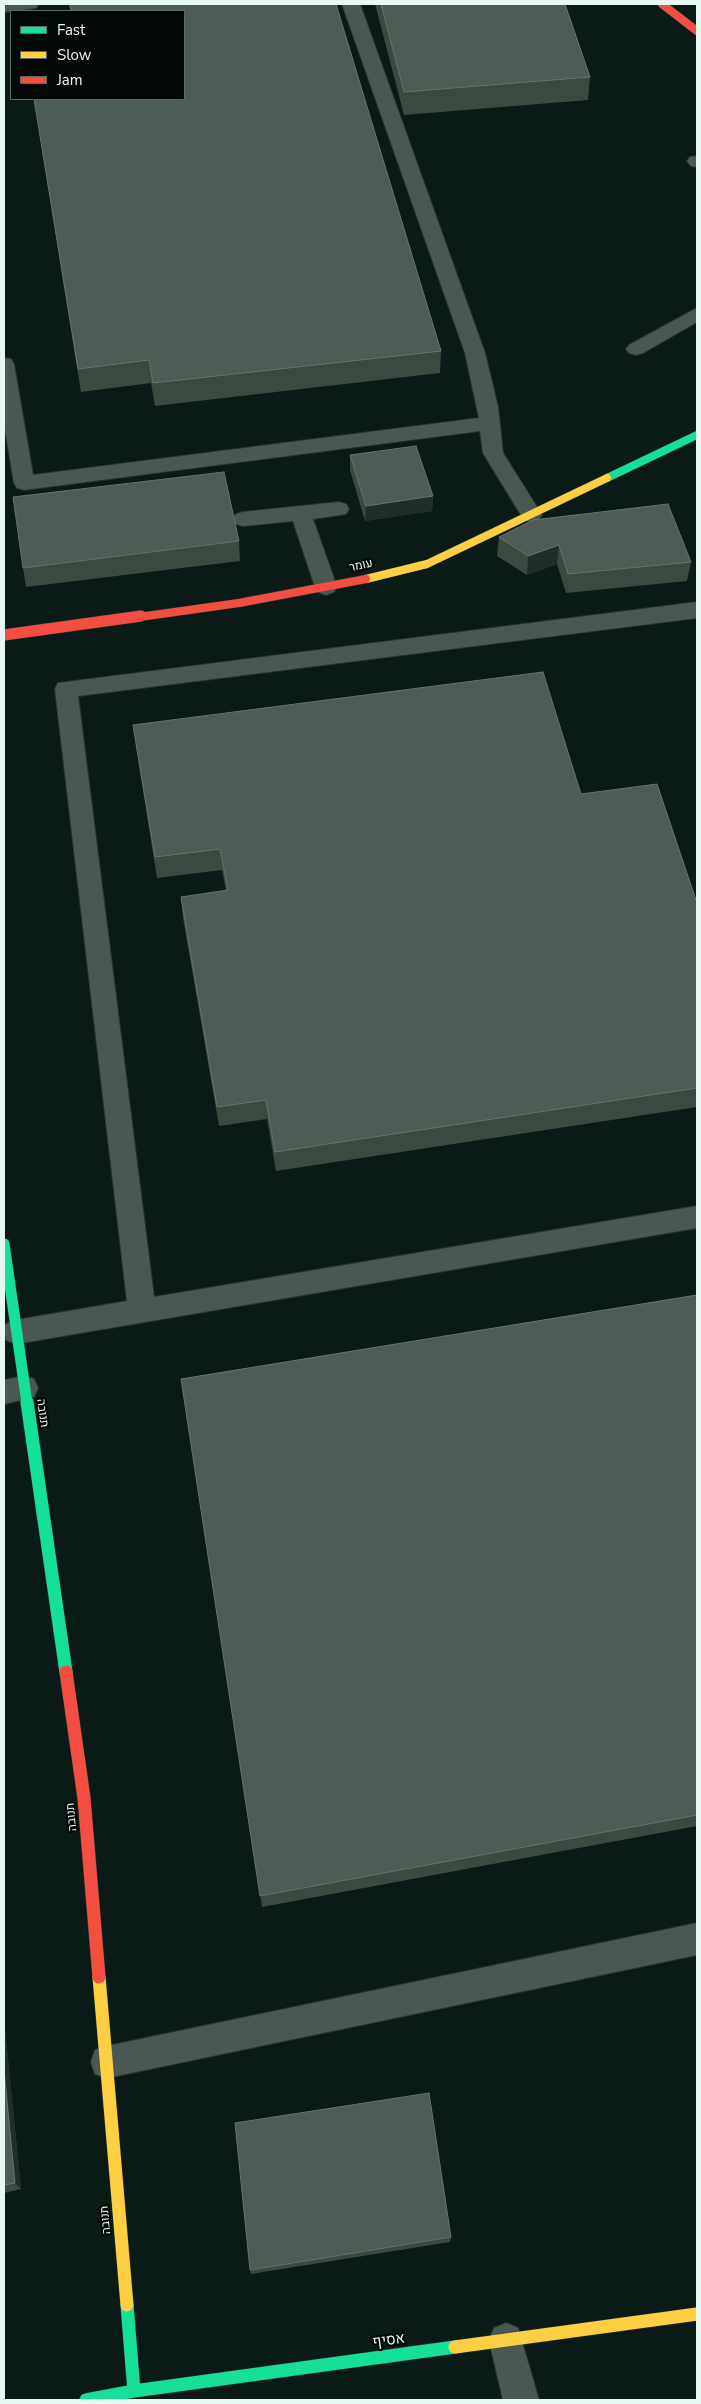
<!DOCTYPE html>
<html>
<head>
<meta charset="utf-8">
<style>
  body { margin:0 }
  #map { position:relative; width:701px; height:2404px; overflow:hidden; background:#0a1a16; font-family:"Nunito Sans",sans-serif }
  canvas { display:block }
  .frame { position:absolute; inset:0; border:5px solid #e7f8f2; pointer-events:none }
  .legend { position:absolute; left:10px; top:10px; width:175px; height:90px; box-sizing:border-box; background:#010806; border:1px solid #5d6864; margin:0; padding:6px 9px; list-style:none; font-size:15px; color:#e7f8f2 }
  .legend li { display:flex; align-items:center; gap:10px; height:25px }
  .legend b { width:25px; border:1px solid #5d6864 }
</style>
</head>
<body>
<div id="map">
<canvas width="701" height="2404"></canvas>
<div class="frame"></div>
<ul class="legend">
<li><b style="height:6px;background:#16e098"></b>Fast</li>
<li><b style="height:6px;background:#ffcf43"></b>Slow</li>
<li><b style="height:6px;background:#f24e42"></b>Jam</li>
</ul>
</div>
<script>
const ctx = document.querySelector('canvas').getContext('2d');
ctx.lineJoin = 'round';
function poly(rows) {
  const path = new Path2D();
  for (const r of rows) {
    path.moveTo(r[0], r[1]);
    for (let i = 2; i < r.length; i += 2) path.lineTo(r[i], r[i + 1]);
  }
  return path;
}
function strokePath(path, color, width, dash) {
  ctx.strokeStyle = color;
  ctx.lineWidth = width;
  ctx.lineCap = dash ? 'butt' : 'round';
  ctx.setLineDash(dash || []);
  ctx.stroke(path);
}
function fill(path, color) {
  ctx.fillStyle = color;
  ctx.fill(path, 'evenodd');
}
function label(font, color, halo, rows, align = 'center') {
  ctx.font = font + ' "Nunito Sans",Heebo,sans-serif';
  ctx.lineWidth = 4.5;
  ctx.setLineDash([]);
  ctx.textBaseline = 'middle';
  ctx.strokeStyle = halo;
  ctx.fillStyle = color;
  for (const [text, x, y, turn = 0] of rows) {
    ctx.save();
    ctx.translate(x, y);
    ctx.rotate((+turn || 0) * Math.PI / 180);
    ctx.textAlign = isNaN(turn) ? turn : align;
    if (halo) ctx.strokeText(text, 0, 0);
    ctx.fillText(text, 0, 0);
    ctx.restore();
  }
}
const lane = poly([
  [4,4,39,4,36,8,30,9,4,12,4,4],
  [342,4,360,4,485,353,498,407,503,453,542,515,538,520,531,522,524,520,483,453,480,431,24,490,17,488,14,483,4,423,4,358,11,359,14,364,33,475,479,418,465,353,342,4],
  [697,156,697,167,691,166,687,161,690,157,697,156],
  [697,308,697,322,643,353,636,355,629,353,626,349,629,345,697,308],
  [339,502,346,504,349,509,346,514,313,519,337,587,334,592,326,595,318,592,315,587,293,521,243,526,236,524,232,519,236,514,243,512,339,502],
  [697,602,697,618,78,696,154,1297,697,1206,697,1228,16,1344,6,1340,4,1329,6,1324,16,1320,127,1301,55,689,58,683,697,602],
  [24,1376,34,1379,38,1388,34,1397,4,1404,4,1380,24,1376],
  [697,1923,697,1955,107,2078,95,2074,91,2062,95,2050,107,2046,697,1923],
  [506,2323,518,2328,539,2400,503,2400,489,2340,494,2328,506,2323]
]);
const fastFar2 = poly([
  [607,478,697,435]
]);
const fastFar1 = poly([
  [4,1244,27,1403]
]);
const fast = poly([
  [27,1402,66,1672],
  [127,2305,134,2391],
  [86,2400,134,2391,455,2347]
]);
const slowFar1 = poly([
  [366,579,427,564,607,478]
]);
const slow = poly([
  [99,1977,127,2305],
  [455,2347,697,2314]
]);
const jamFar2 = poly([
  [662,4,697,31],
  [132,618,239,603,366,579]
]);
const jamFar1 = poly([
  [4,635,141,616]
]);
const jam = poly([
  [66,1672,84,1798,99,1977]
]);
const wall = poly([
  [69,4,336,4,441,351,440,373,155,406,151,383,81,392,34,99,184,99,184,11,70,11],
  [375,4,565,4,590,77,588,100,404,115],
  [350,455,433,496,432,511,365,521,350,470],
  [499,537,691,562,687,581,566,593,557,564,527,575,497,556],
  [239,541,240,561,26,587,23,568],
  [133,725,581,794,697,903,697,1107,276,1171,267,1119,219,1126,183,918,181,897,226,891,222,870,157,878,136,747],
  [697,1295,697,1826,262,1907,181,1379],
  [4,2020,21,2189,4,2193],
  [451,2237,450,2242,251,2274,250,2270]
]);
const shadedWall = poly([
  [433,496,432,511,365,521,366,506],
  [559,545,557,564,527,575,528,556],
  [4,2020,21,2189,15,2183,4,2070]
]);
const building = poly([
  [70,4,336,4,441,351,153,383,149,360,78,369,34,99,184,99,184,11,72,11,70,4],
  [381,4,565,4,590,77,404,92,381,4],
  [416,446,433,496,366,506,350,455,416,446],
  [224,472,239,541,23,568,13,497,224,472],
  [668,504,691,562,568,574,559,545,528,556,499,537,533,520,668,504],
  [543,672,581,794,657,784,697,903,697,1088,275,1152,266,1100,217,1107,181,897,228,890,220,849,155,857,133,725,543,672],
  [697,1295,697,1815,260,1896,181,1379,697,1295],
  [4,2070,15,2183,4,2185,4,2070],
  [429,2093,451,2237,250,2270,235,2123,429,2093]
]);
const streetNames = [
  ["עומר",361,566,-13],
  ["תנובה",42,1413,82],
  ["תנובה",72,1817,-95],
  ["תנובה",106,2220,-95]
];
const nearStreetnames = [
  ["אסיף",389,2341,-8]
];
strokePath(lane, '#2a3432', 2);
strokePath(fastFar2, '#2a3432', 9);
strokePath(fastFar1, '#2a3432', 12);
strokePath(fast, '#2a3432', 14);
strokePath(slowFar1, '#2a3432', 9);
strokePath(slow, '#2a3432', 14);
strokePath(jamFar2, '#2a3432', 9);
strokePath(jamFar1, '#2a3432', 12);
strokePath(jam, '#2a3432', 14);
fill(lane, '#4b5753');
strokePath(fastFar2, '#16e098', 8);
strokePath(fastFar1, '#16e098', 11);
strokePath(fast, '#16e098', 13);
strokePath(slowFar1, '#ffcf43', 8);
strokePath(slow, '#ffcf43', 13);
strokePath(jamFar2, '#f24e42', 8);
strokePath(jamFar1, '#f24e42', 11);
strokePath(jam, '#f24e42', 13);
fill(wall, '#3b4941');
fill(shadedWall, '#202e28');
fill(building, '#4d5c54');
strokePath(building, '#66746d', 1);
label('12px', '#e7f8f2', '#010806', streetNames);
label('15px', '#e7f8f2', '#010806', nearStreetnames);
</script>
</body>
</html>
